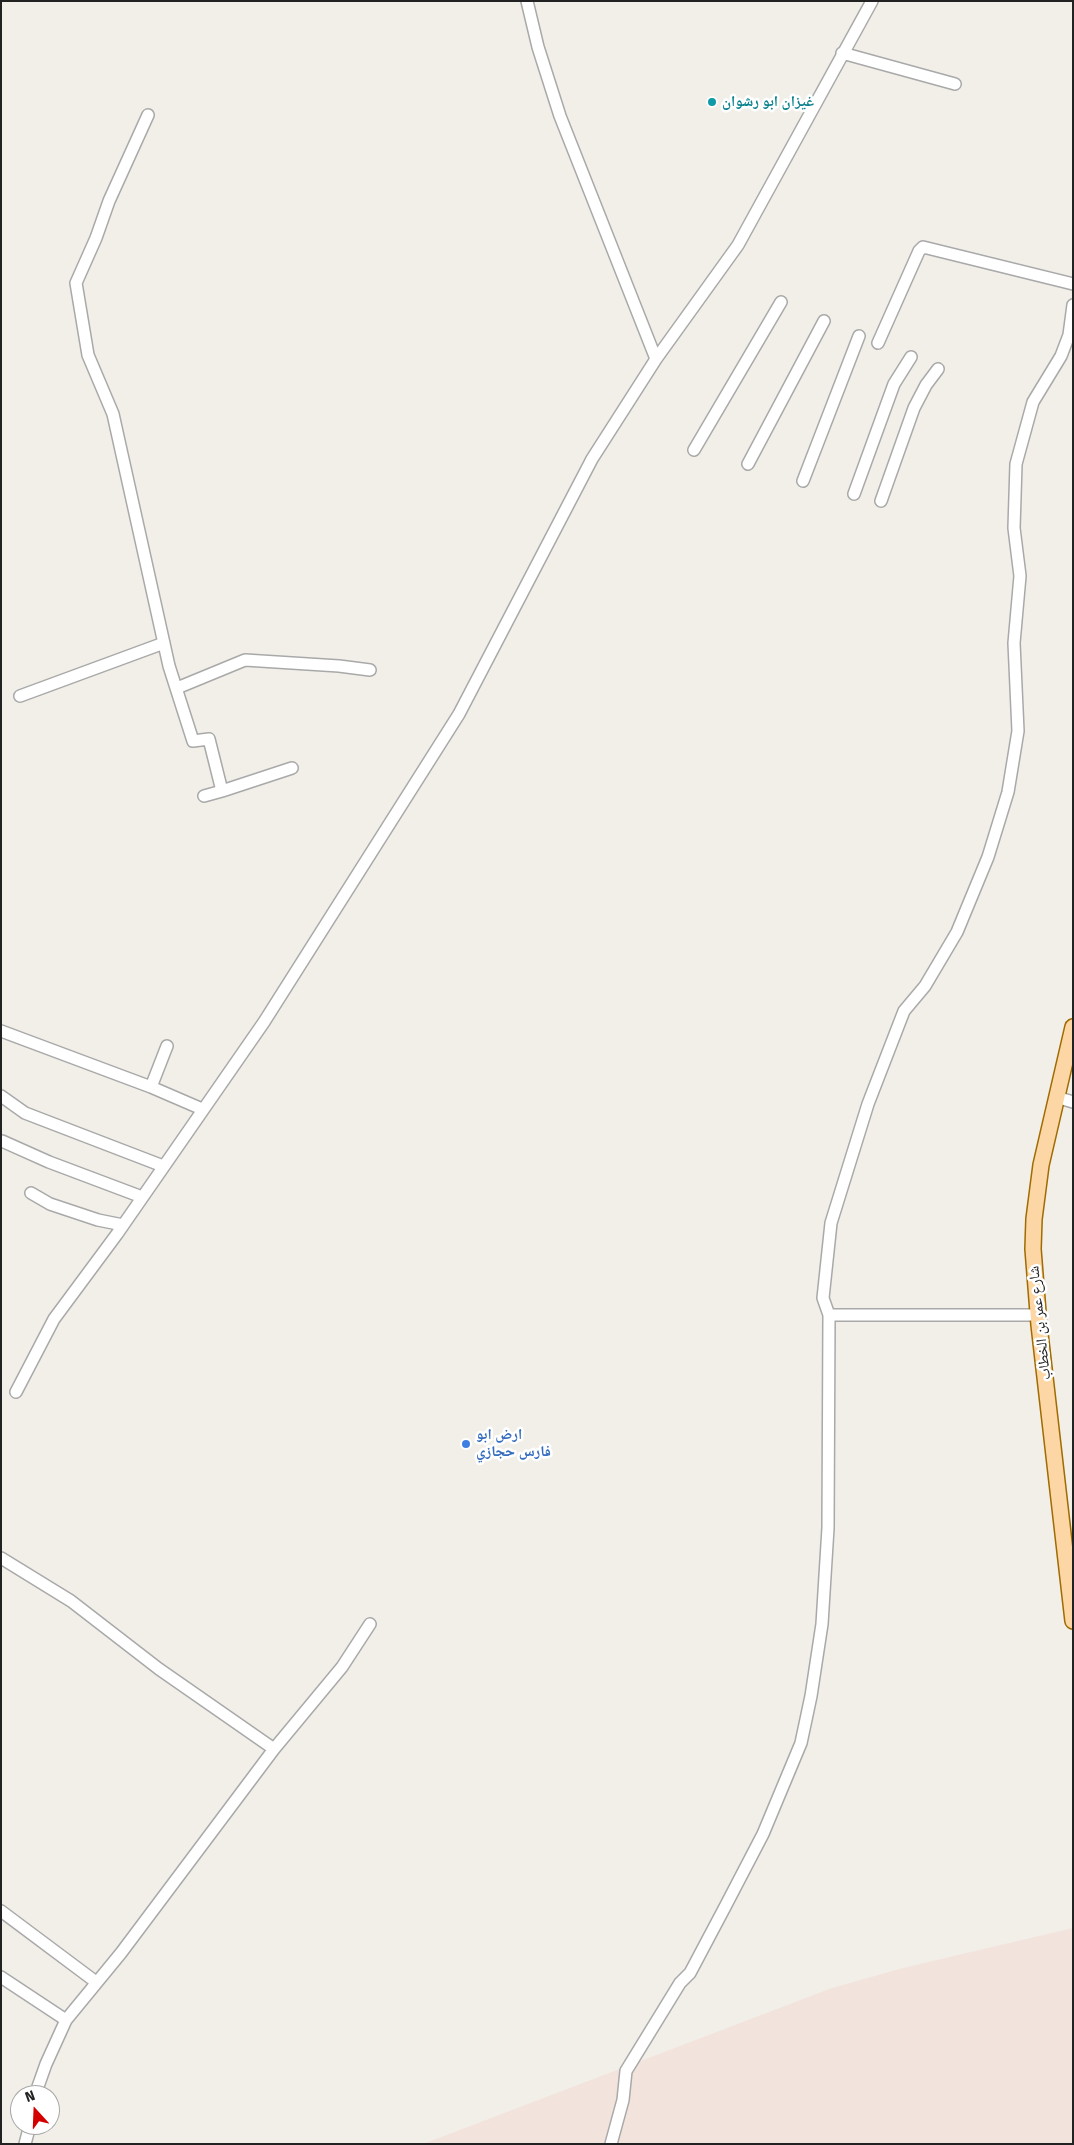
<!DOCTYPE html>
<html>
<head>
<meta charset="utf-8">
<style>
  body { margin:0 }
  #map { position:relative; width:1074px; height:2145px; overflow:hidden; background:#f2efe9; font-family:"Fira Sans",sans-serif }
  canvas { display:block }
  .frame { position:absolute; inset:0; border:2px solid #222; pointer-events:none }
  .north { position:absolute; left:10px; top:2085px; width:50px; height:50px; box-sizing:border-box; background:#fff; border:1px solid #a7a7a7; border-radius:50%; rotate:340deg; font-size:14px; font-weight:700; line-height:20px; text-align:center; color:#222 }
  .north::after { content:''; display:block; margin:auto; width:18px; height:22px; background:#d40000; clip-path:polygon(50% 0,100% 100%,50% 72%,0 100%) }
</style>
</head>
<body>
<div id="map">
<canvas width="1074" height="2145"></canvas>
<div class="frame"></div>
<div class="north">N</div>
</div>
<script>
const ctx = document.querySelector('canvas').getContext('2d');
ctx.lineJoin = 'round';
function fill(path, color) {
  ctx.fillStyle = color;
  ctx.fill(path, 'evenodd');
}
function poly(rows) {
  const path = new Path2D();
  for (const r of rows) {
    path.moveTo(r[0], r[1]);
    for (let i = 2; i < r.length; i += 2) path.lineTo(r[i], r[i + 1]);
  }
  return path;
}
function strokePath(path, color, width, dash) {
  ctx.strokeStyle = color;
  ctx.lineWidth = width;
  ctx.lineCap = dash ? 'butt' : 'round';
  ctx.setLineDash(dash || []);
  ctx.stroke(path);
}
function label(font, color, halo, rows, align = 'center') {
  ctx.font = font + ' "Fira Sans","Noto Naskh Arabic",sans-serif';
  ctx.lineWidth = 5;
  ctx.setLineDash([]);
  ctx.textBaseline = 'middle';
  ctx.strokeStyle = halo;
  ctx.fillStyle = color;
  for (const [text, x, y, turn = 0] of rows) {
    ctx.save();
    ctx.translate(x, y);
    ctx.rotate((+turn || 0) * Math.PI / 180);
    ctx.textAlign = isNaN(turn) ? turn : align;
    if (halo) ctx.strokeText(text, 0, 0);
    ctx.fillText(text, 0, 0);
    ctx.restore();
  }
}
const military = poly([
  [1073,1928,1073,2144,423,2144,832,1988,903,1968]
]);
const minor = poly([
  [527,1,538,47,560,116,656,359],
  [842,53,955,84],
  [148,115,109,201,96,238,76,283,88,355,113,414,169,666,193,741,209,739,222,791,204,796],
  [878,343,919,251,923,247,1073,284],
  [694,450,781,302],
  [748,464,824,321],
  [803,481,859,336],
  [854,494,894,384,911,357],
  [881,501,914,408,926,385,938,369],
  [177,688,245,660,339,666,370,670],
  [20,696,164,643],
  [222,791,292,768],
  [1,1031,151,1087,202,1109],
  [151,1087,167,1046],
  [1,1096,25,1113,163,1166],
  [1056,1097,1073,1102],
  [2,1141,49,1162,142,1197],
  [31,1193,50,1204,98,1220,123,1225],
  [829,1315,1038,1315],
  [16,1392,54,1319,117,1234,264,1022,459,714,592,459,656,359,738,245,872,1],
  [1,1558,71,1601,159,1669,274,1749],
  [1,1911,96,1982],
  [1,1977,66,2020],
  [35,2095,46,2064,66,2020,121,1953,274,1749,342,1667,370,1624],
  [25,2144,30,2125],
  [611,2144,623,2100,626,2071,680,1983,690,1973,726,1905,763,1834,801,1743,811,1696,822,1624,828,1528,829,1315,823,1298,831,1223,868,1104,904,1011,925,986,957,932,988,857,1008,792,1018,731,1014,643,1020,576,1014,528,1016,464,1033,402,1061,356,1069,335,1073,305]
]);
const major = poly([
  [1073,1027,1041,1165,1034,1219,1033,1249,1039,1325,1073,1621]
]);
const markers = [
  [712,102,5,"#0f9aa8"],
  [466,1444,5,"#3f7fe0"]
];
const cultureNames = [
  ["غيزان ابو رشوان",722,102]
];
const streetNames = [
  ["شارع عمر بن الخطاب",1040,1323,-96]
];
const shopNames = [
  ["ارض ابو",476,1435],
  ["فارس حجازي",476,1452]
];
fill(military, '#f3e3dd');
strokePath(minor, '#a9a9a9', 14);
strokePath(major, '#a06b00', 18);
strokePath(minor, '#fff', 11);
strokePath(major, '#fcd6a4', 15);
for (const [x, y, r, color] of markers) {
  const dot = new Path2D();
  dot.arc(x, y, r, 0, 2 * Math.PI);
  ctx.fillStyle = color;
  ctx.fill(dot);
  strokePath(dot, '#fff', 2);
}
label('bold 15px', '#0d838f', '#fff', cultureNames, 'left');
label('15px', '#222', '#fff', streetNames);
label('bold 15px', '#366cbe', '#fff', shopNames, 'left');
</script>
</body>
</html>
